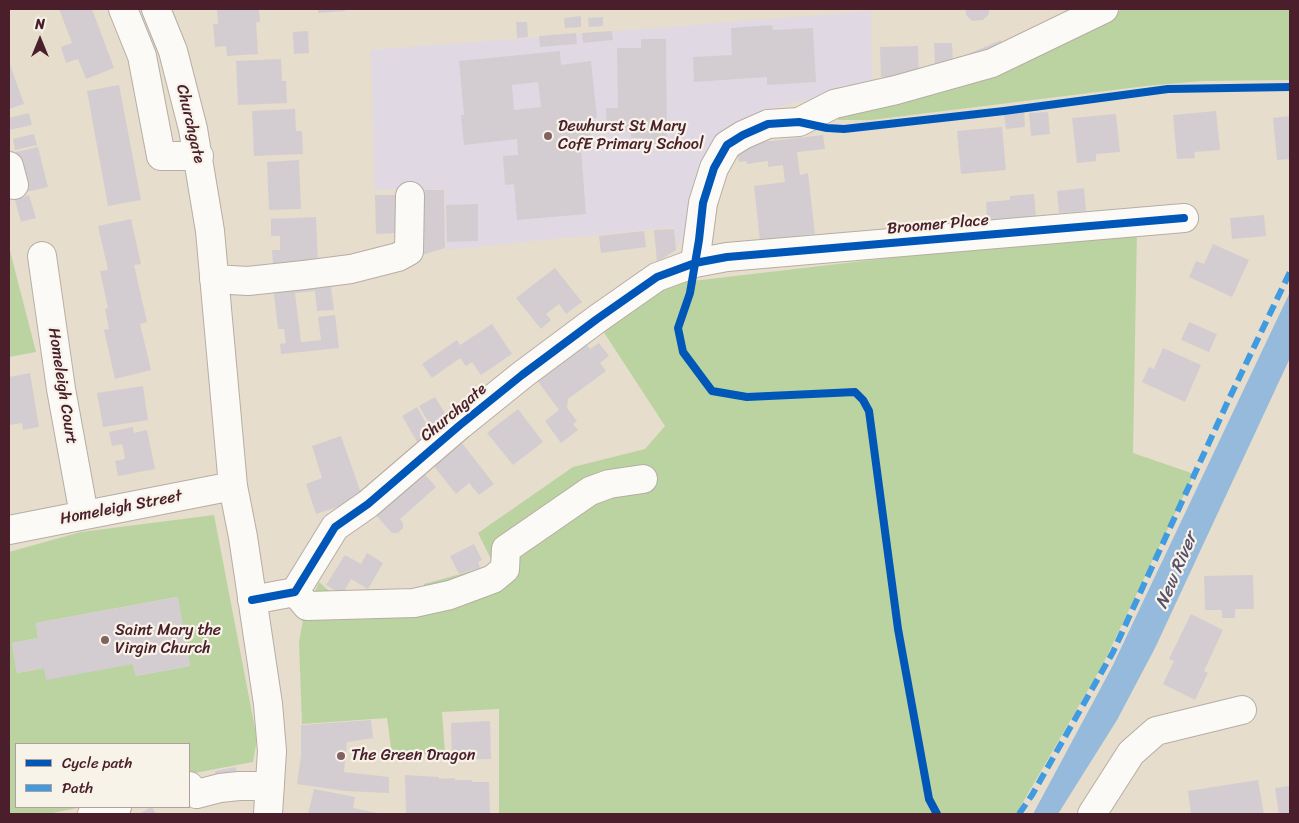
<!DOCTYPE html>
<html>
<head>
<meta charset="utf-8">
<style>
  body { margin:0 }
  #map { position:relative; width:1299px; height:823px; overflow:hidden; background:#e6ddcc; font-family:Sriracha,sans-serif }
  canvas { display:block }
  .frame { position:absolute; inset:0; border:10px solid #4a1f2b; pointer-events:none }
  .legend { position:absolute; left:15px; top:743px; width:175px; height:65px; box-sizing:border-box; background:#f7f3e8; border:1px solid #b29e9c; margin:0; padding:6px 9px; list-style:none; font-size:15px; color:#4a1f2b }
  .legend li { display:flex; align-items:center; gap:10px; height:25px }
  .legend b { width:25px; border:1px solid #b29e9c }
  .north { position:absolute; left:15px; top:15px; width:50px; height:50px; -webkit-text-stroke:4px #f7f3e8; paint-order:stroke; rotate:0deg; font-size:14px; font-weight:700; line-height:20px; text-align:center; color:#4a1f2b }
  .north::after { content:''; display:block; margin:auto; width:18px; height:22px; background:#4a1f2b; clip-path:polygon(50% 0,100% 100%,50% 72%,0 100%) }
</style>
</head>
<body>
<div id="map">
<canvas width="1299" height="823"></canvas>
<div class="frame"></div>
<ul class="legend">
<li><b style="height:6px;background:#0057b8"></b>Cycle path</li>
<li><b style="height:6px;background:#409be1"></b>Path</li>
</ul>
<div class="north">N</div>
</div>
<script>
const ctx = document.querySelector('canvas').getContext('2d');
ctx.lineJoin = 'round';
function fill(path, color) {
  ctx.fillStyle = color;
  ctx.fill(path, 'evenodd');
}
function poly(rows) {
  const path = new Path2D();
  for (const r of rows) {
    path.moveTo(r[0], r[1]);
    for (let i = 2; i < r.length; i += 2) path.lineTo(r[i], r[i + 1]);
  }
  return path;
}
function strokePath(path, color, width, dash) {
  ctx.strokeStyle = color;
  ctx.lineWidth = width;
  ctx.lineCap = dash ? 'butt' : 'round';
  ctx.setLineDash(dash || []);
  ctx.stroke(path);
}
function label(font, color, halo, rows, align = 'center') {
  ctx.font = font + ' Sriracha,sans-serif';
  ctx.lineWidth = 4.5;
  ctx.setLineDash([]);
  ctx.textBaseline = 'middle';
  ctx.strokeStyle = halo;
  ctx.fillStyle = color;
  for (const [text, x, y, turn = 0] of rows) {
    ctx.save();
    ctx.translate(x, y);
    ctx.rotate((+turn || 0) * Math.PI / 180);
    ctx.textAlign = isNaN(turn) ? turn : align;
    if (halo) ctx.strokeText(text, 0, 0);
    ctx.fillText(text, 0, 0);
    ctx.restore();
  }
}
const built = poly([
  [871,11,872,86,836,95,791,103,770,109,747,120,706,155,698,169,693,183,691,214,677,249,674,227,446,250,445,189,375,190,371,50]
]);
const green = poly([
  [1123,9,1290,9,1290,80,1202,81,1146,86,871,120,838,120,839,113,1006,68],
  [1137,229,1133,453,1194,474,1103,664,1016,814,499,814,499,709,442,712,445,754,392,755,387,718,302,724,299,642,303,620,319,582,337,598,424,591,424,584,494,565,478,533,573,467,645,449,665,426,603,331,667,284],
  [9,247,36,352,9,357],
  [214,515,257,739,253,762,189,774,189,744,16,744,16,807,82,807,48,814,9,814,9,552,81,532],
  [177,597,190,666,136,676,133,664,44,668,17,673,12,643,38,638,36,623]
]);
const water = poly([
  [1290,292,1290,358,1155,648,1117,720,1058,814,1033,814,1112,667]
]);
const building = poly([
  [59,9,92,9,114,68,86,79,78,59,66,63,61,47,72,43],
  [217,9,259,9,260,22,256,22,258,54,227,56,226,46,215,47,213,24,218,24],
  [318,9,345,9,345,11,318,13],
  [966,9,989,9,989,14,983,20,972,21,966,15],
  [581,16,581,27,565,28,564,18],
  [603,17,603,26,589,27,588,18],
  [516,22,527,22,528,37,517,38],
  [772,25,773,30,813,28,816,82,767,85,767,77,694,82,693,57,732,55,731,28],
  [308,31,309,53,294,54,293,32],
  [612,31,613,40,583,43,582,33],
  [576,33,577,44,540,47,539,36],
  [641,39,666,39,667,144,643,144,642,138,631,138,631,131,607,132,606,108,618,108,617,48,641,48],
  [1001,40,1000,53,970,66,966,55],
  [934,43,952,43,953,64,935,65],
  [918,46,919,76,881,77,880,47],
  [560,51,561,65,591,61,597,118,589,119,592,148,581,150,586,214,517,220,514,184,505,185,503,156,518,155,517,139,464,145,461,115,464,115,459,61],
  [538,82,541,107,514,110,512,85],
  [281,59,282,81,286,81,287,103,238,105,236,61],
  [9,62,24,104,9,109],
  [119,85,141,200,108,206,87,91],
  [295,109,296,131,302,131,303,154,254,156,252,111],
  [1216,111,1220,150,1194,152,1195,158,1177,159,1173,115],
  [1024,112,1025,127,1006,129,1004,114],
  [1048,112,1050,134,1031,136,1029,113],
  [29,113,32,125,9,130,9,118],
  [1116,114,1120,152,1096,154,1096,161,1077,163,1072,118],
  [1290,116,1290,159,1277,160,1273,118],
  [1002,127,1006,170,961,174,957,131],
  [34,134,37,145,15,150,13,139],
  [823,135,825,149,797,152,800,175,808,173,815,234,760,241,754,186,785,182,783,165,768,167,768,161,747,164,746,161,739,162,737,151,745,144],
  [38,147,48,187,26,192,16,152],
  [299,160,301,209,269,210,267,162],
  [1084,188,1086,211,1059,213,1057,191],
  [421,190,444,190,445,248,422,255],
  [1034,194,1036,216,987,220,986,202,1010,200,1010,196],
  [29,195,36,218,21,222,15,200],
  [375,195,395,195,396,233,376,234],
  [478,204,478,241,447,242,446,205],
  [1264,215,1266,236,1232,239,1230,218],
  [316,217,318,263,273,265,272,250,280,250,280,236,271,236,271,219],
  [131,219,141,264,134,265,147,322,140,324,151,370,115,379,104,330,109,329,105,309,108,308,100,271,108,270,98,226],
  [674,229,676,250,657,262,654,230],
  [644,231,646,247,601,253,599,236],
  [1213,244,1249,260,1232,297,1189,277,1196,261,1204,264],
  [555,268,582,302,566,314,559,304,546,314,551,320,541,329,516,298],
  [330,279,334,310,317,311,315,291,295,293,301,342,321,340,318,317,335,315,339,348,281,354,280,344,286,343,284,329,278,329,273,286],
  [1189,322,1217,334,1209,352,1181,340],
  [492,324,512,354,481,375,472,362,466,366,460,358,432,378,422,364,457,340,460,345],
  [599,343,609,356,600,363,606,371,568,399,567,408,577,421,573,424,578,430,561,443,545,421,559,410,537,380,586,344,590,349],
  [1163,348,1201,365,1185,402,1142,382,1149,367,1154,369],
  [30,373,39,427,23,430,22,423,9,425,9,377],
  [143,386,148,420,103,427,97,393],
  [435,397,451,423,435,433,419,406],
  [417,407,433,436,419,445,402,416],
  [518,409,543,442,513,465,487,433],
  [133,427,134,433,147,430,155,469,118,476,115,461,125,459,124,452,122,444,112,446,109,432],
  [341,436,363,499,316,514,306,484,322,478,312,446],
  [462,443,494,484,479,495,469,483,456,494,433,465],
  [422,471,436,487,400,519,403,523,403,528,398,533,392,533,374,513],
  [474,544,482,560,478,562,480,568,459,574,450,556],
  [367,553,383,563,368,589,351,579,342,595,326,585,345,555,361,564],
  [1253,575,1254,609,1235,609,1235,618,1222,618,1222,610,1205,610,1204,576],
  [178,597,190,666,136,676,133,664,46,680,44,668,17,673,12,643,38,638,36,623],
  [1191,614,1223,630,1204,671,1208,673,1195,700,1163,684,1174,661,1169,659],
  [371,720,373,738,347,742,344,772,389,777,389,793,345,791,297,784,301,755,301,725],
  [490,721,491,759,452,760,451,723],
  [236,767,237,777,217,781,215,771],
  [405,775,439,777,439,779,455,778,455,780,472,780,472,782,489,782,490,814,406,814],
  [1258,780,1264,814,1191,814,1188,791],
  [1290,786,1290,814,1279,814,1275,788],
  [314,789,355,797,353,808,382,814,308,814],
  [152,807,156,814,139,814,151,807]
]);
const minor = poly([
  [123,9,142,56,161,156,199,156],
  [156,9,173,51,193,129,210,231,233,486,243,537,268,704,272,751,268,814],
  [9,166,14,185],
  [42,256,61,389,84,515],
  [695,263,703,203,714,168,727,145,743,135,768,124,799,122,834,104,896,90,992,63,1104,9],
  [214,279,248,281,304,275,351,269,398,257,409,251,410,196],
  [9,530,233,486],
  [295,592,307,606,414,603,450,595,493,579,505,569,506,549,590,491,609,484,643,479],
  [252,600,295,592,335,527,368,504,460,425,522,375,597,319,657,277,695,263,727,257,1184,218],
  [189,786,197,794,220,788,239,786,270,786],
  [92,814,117,807],
  [1092,814,1131,753,1156,731,1242,710]
]);
const quiet = poly([
  [1019,814,1032,795,1113,652,1229,399,1290,272]
]);
const cycleway = poly([
  [252,600,295,592,335,527,368,504,460,425,522,375,597,319,657,277,695,263,727,257,1184,218],
  [937,814,929,799,898,629,869,411,863,400,855,392,747,397,712,391,683,352,678,328,690,293,699,240,703,203,714,168,727,145,743,135,768,124,799,122,827,128,844,129,1004,111,1168,89,1290,87]
]);
const markers = [
  [548,136,5,"#816263"],
  [105,640,5,"#816263"],
  [341,756,5,"#816263"]
];
const streetNames = [
  ["Churchgate",190,124,77],
  ["Broomer Place",938,225,-5],
  ["Homeleigh Court",62,386,81],
  ["Churchgate",454,413,-40],
  ["Homeleigh Street",121,508,-11]
];
const poiNames = [
  ["Dewhurst St Mary",558,127],
  ["CofE Primary School",558,145],
  ["Saint Mary the",115,631],
  ["Virgin Church",115,649],
  ["The Green Dragon",351,756]
];
const waterNames = [
  ["New River",1177,571,-67]
];
fill(built, '#e0d9e4');
fill(green, '#bad3a1');
fill(water, '#95badb');
fill(building, '#d3cdd1');
strokePath(minor, '#b7ada4', 30);
strokePath(minor, '#fbfaf7', 28);
strokePath(quiet, '#409be1', 6, [12, 6]);
strokePath(cycleway, '#0057b8', 8);
for (const [x, y, r, color] of markers) {
  const dot = new Path2D();
  dot.arc(x, y, r, 0, 2 * Math.PI);
  ctx.fillStyle = color;
  ctx.fill(dot);
  strokePath(dot, '#f7f3e8', 2);
}
label('16px', '#4a1f2b', '#f7f3e8', streetNames);
label('16px', '#4a1f2b', '#f7f3e8', poiNames, 'left');
label('italic 18px', '#58506b', '#f7f3e8', waterNames);
</script>
</body>
</html>
